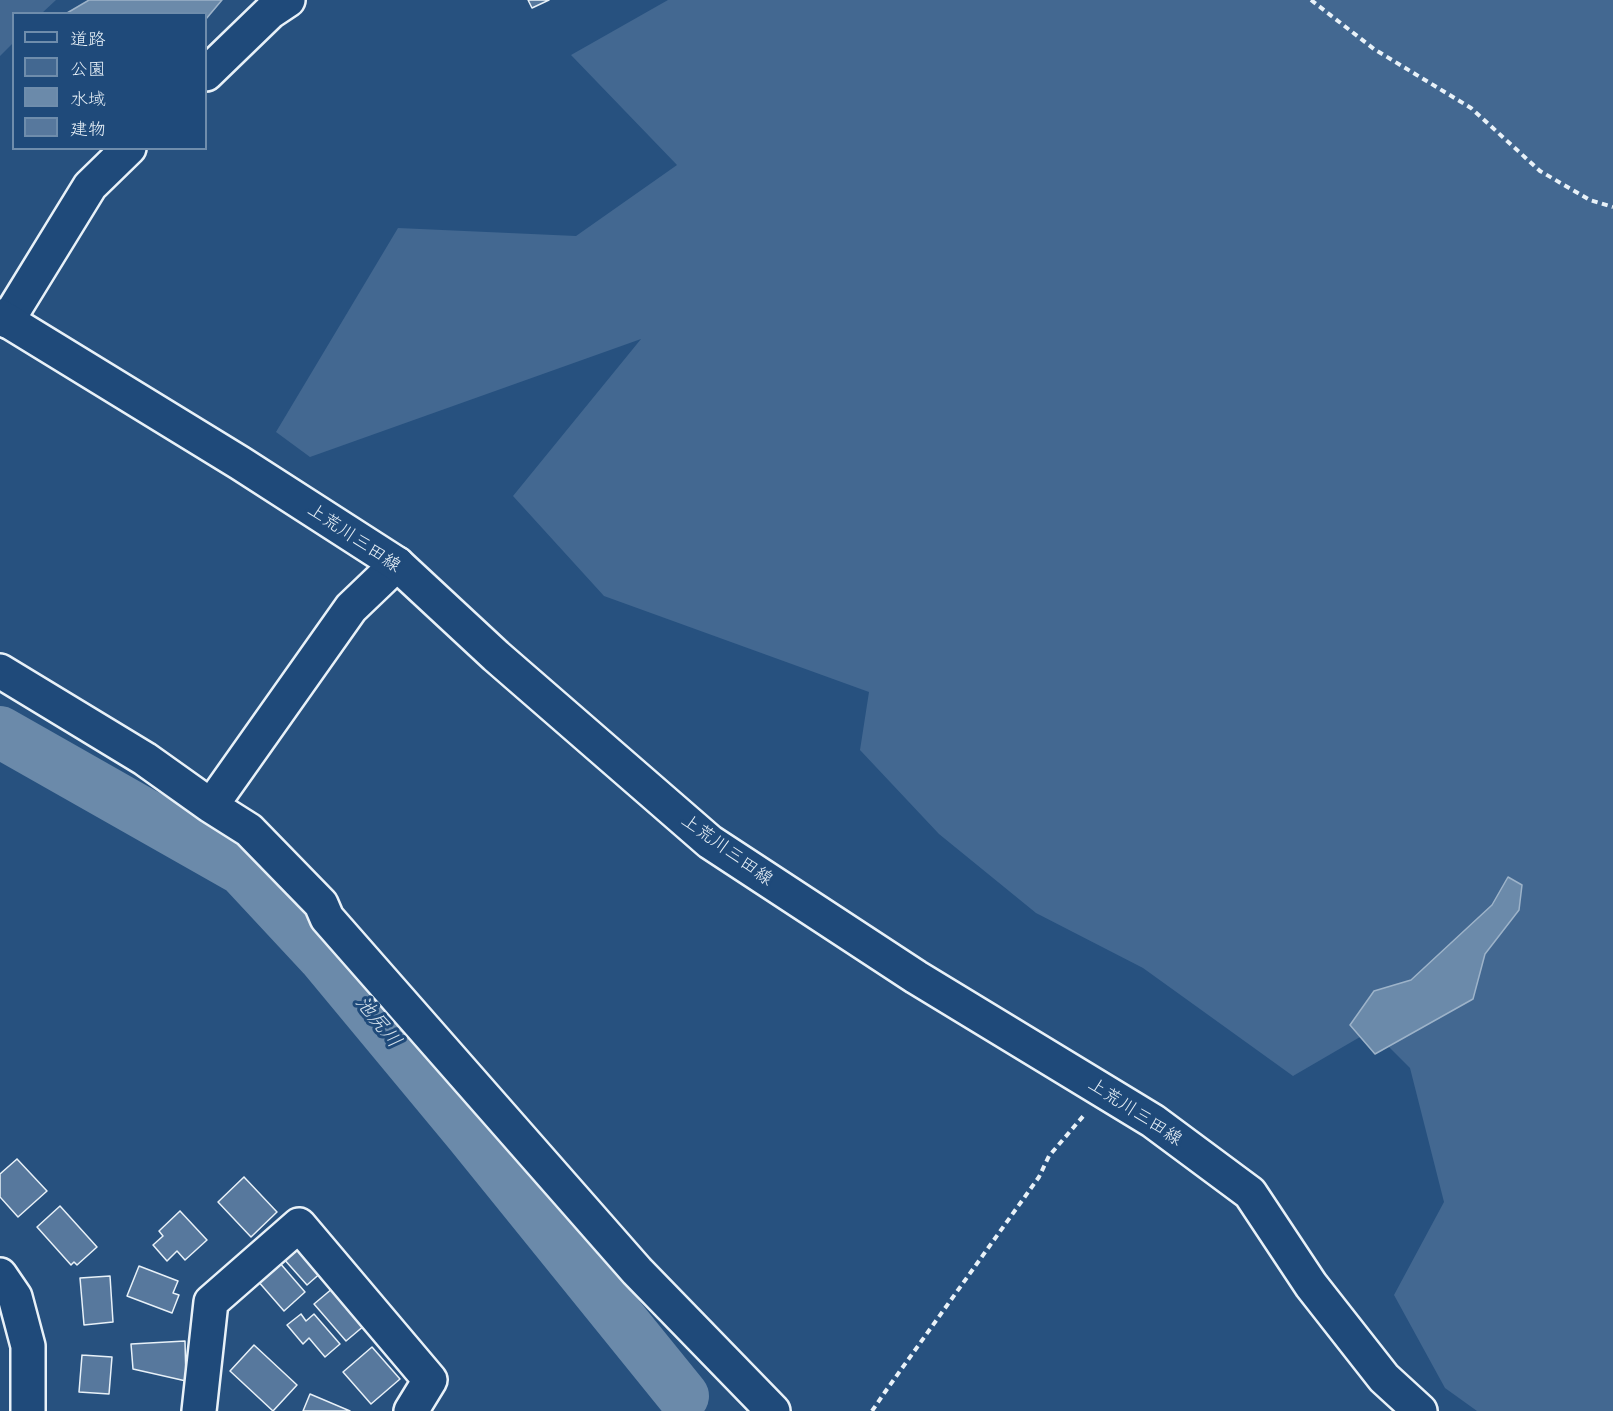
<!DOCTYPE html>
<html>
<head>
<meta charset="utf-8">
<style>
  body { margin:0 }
  #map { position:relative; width:1613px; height:1411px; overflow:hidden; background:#27517f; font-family:"Comic Neue","Klee One",sans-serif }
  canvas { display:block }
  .legend { position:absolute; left:12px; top:12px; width:195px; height:138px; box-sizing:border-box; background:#1f4a7a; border:2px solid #6f8dac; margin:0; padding:8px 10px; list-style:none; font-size:18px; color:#e8f1f8 }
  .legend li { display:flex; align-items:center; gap:12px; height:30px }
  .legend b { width:30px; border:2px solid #6f8dac }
</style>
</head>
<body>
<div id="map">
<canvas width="1613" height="1411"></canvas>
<ul class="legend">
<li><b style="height:8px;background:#1f4a7a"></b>道路</li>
<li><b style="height:16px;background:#436891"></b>公園</li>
<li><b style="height:16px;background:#6b8aaa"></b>水域</li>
<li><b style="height:16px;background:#57789d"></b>建物</li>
</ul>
</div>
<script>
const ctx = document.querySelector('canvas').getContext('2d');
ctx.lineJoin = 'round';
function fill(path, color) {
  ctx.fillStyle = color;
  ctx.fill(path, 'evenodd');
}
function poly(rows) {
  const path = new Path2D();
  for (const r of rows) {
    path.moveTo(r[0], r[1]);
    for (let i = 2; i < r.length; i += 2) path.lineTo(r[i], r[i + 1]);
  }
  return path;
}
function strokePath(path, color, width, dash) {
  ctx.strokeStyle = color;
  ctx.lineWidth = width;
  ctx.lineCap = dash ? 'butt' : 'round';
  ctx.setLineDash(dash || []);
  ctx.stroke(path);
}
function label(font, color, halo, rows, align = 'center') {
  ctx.font = font + ' "Comic Neue","Klee One",sans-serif';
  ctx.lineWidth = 6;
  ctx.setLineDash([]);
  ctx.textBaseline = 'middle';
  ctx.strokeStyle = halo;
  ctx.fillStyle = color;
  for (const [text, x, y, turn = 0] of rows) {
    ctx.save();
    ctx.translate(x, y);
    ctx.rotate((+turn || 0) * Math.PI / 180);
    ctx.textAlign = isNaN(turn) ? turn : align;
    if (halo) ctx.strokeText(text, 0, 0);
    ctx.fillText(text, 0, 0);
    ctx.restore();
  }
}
const green = poly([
  [0,0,56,0,42,13,14,14,13,43,0,56],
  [668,0,1613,0,1613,1411,1477,1411,1445,1388,1394,1295,1444,1202,1410,1068,1372,1030,1293,1076,1143,968,1036,913,939,834,860,750,869,692,604,596,513,496,641,339,310,457,276,432,398,228,576,236,677,165,571,55]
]);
const water = poly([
  [89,0,222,0,206,19,206,14,67,13,89,0],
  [1508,877,1522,885,1519,910,1485,954,1473,999,1375,1054,1350,1025,1374,991,1411,980,1492,905,1508,877]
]);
const river = poly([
  [0,732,243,870,323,956,470,1133,683,1396]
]);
const building = poly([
  [528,0,549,0,532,8,528,0],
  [17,1159,47,1191,18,1217,0,1197,0,1174,17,1159],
  [244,1177,277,1212,251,1237,218,1202,244,1177],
  [60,1206,97,1247,77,1265,74,1262,71,1265,37,1227,60,1206],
  [180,1211,207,1240,185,1260,177,1251,167,1261,153,1245,163,1236,159,1231,180,1211],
  [298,1244,323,1271,307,1285,283,1258,298,1244],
  [279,1262,305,1292,284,1311,257,1280,279,1262],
  [139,1266,178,1281,173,1293,179,1295,172,1313,127,1296,139,1266],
  [110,1276,113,1322,84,1325,80,1278,110,1276],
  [333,1288,365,1325,346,1341,314,1304,333,1288],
  [301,1314,306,1321,314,1314,340,1344,325,1357,309,1338,303,1344,287,1325,301,1314],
  [185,1341,186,1381,133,1369,131,1344,185,1341],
  [254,1345,297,1385,273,1411,230,1371,254,1345],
  [372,1347,400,1379,371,1404,343,1372,372,1347],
  [82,1355,112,1357,109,1394,79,1392,82,1355],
  [310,1394,350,1411,303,1411,310,1394]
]);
const path = poly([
  [1311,0,1374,49,1471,108,1540,171,1590,200,1613,207],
  [872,1411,885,1392,1039,1177,1049,1156,1085,1114]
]);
const minor = poly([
  [206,74,270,12,288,0],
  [7,321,90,186,129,148],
  [0,671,145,759,211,806,249,830,321,904,327,918,637,1271,773,1411],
  [211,806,351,608,397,564],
  [0,1275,15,1297,28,1346,28,1411],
  [199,1411,211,1302,299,1225,430,1380,411,1411]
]);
const major = poly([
  [0,316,240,463,397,564,496,656,710,842,916,977,1153,1121,1250,1193,1311,1285,1384,1378,1420,1411]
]);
const streetNames = [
  ["上荒川三田線",354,538,34],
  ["上荒川三田線",727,850,36],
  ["上荒川三田線",1135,1112,33]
];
const waterNames = [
  ["池尻川",378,1022,51]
];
fill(green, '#436891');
fill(water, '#6b8aaa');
strokePath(water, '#9db3c9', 1.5);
strokePath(river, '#6b8aaa', 52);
fill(building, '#57789d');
strokePath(building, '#e8f1f8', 1.5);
strokePath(minor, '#e8f1f8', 38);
strokePath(major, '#e8f1f8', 38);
strokePath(path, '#e8f1f8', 4, [6, 4.5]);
strokePath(minor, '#1f4a7a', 33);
strokePath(major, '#1f4a7a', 33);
label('18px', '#e8f1f8', '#1f4a7a', streetNames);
label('italic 20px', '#d5e2ec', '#1f4a7a', waterNames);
</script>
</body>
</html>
